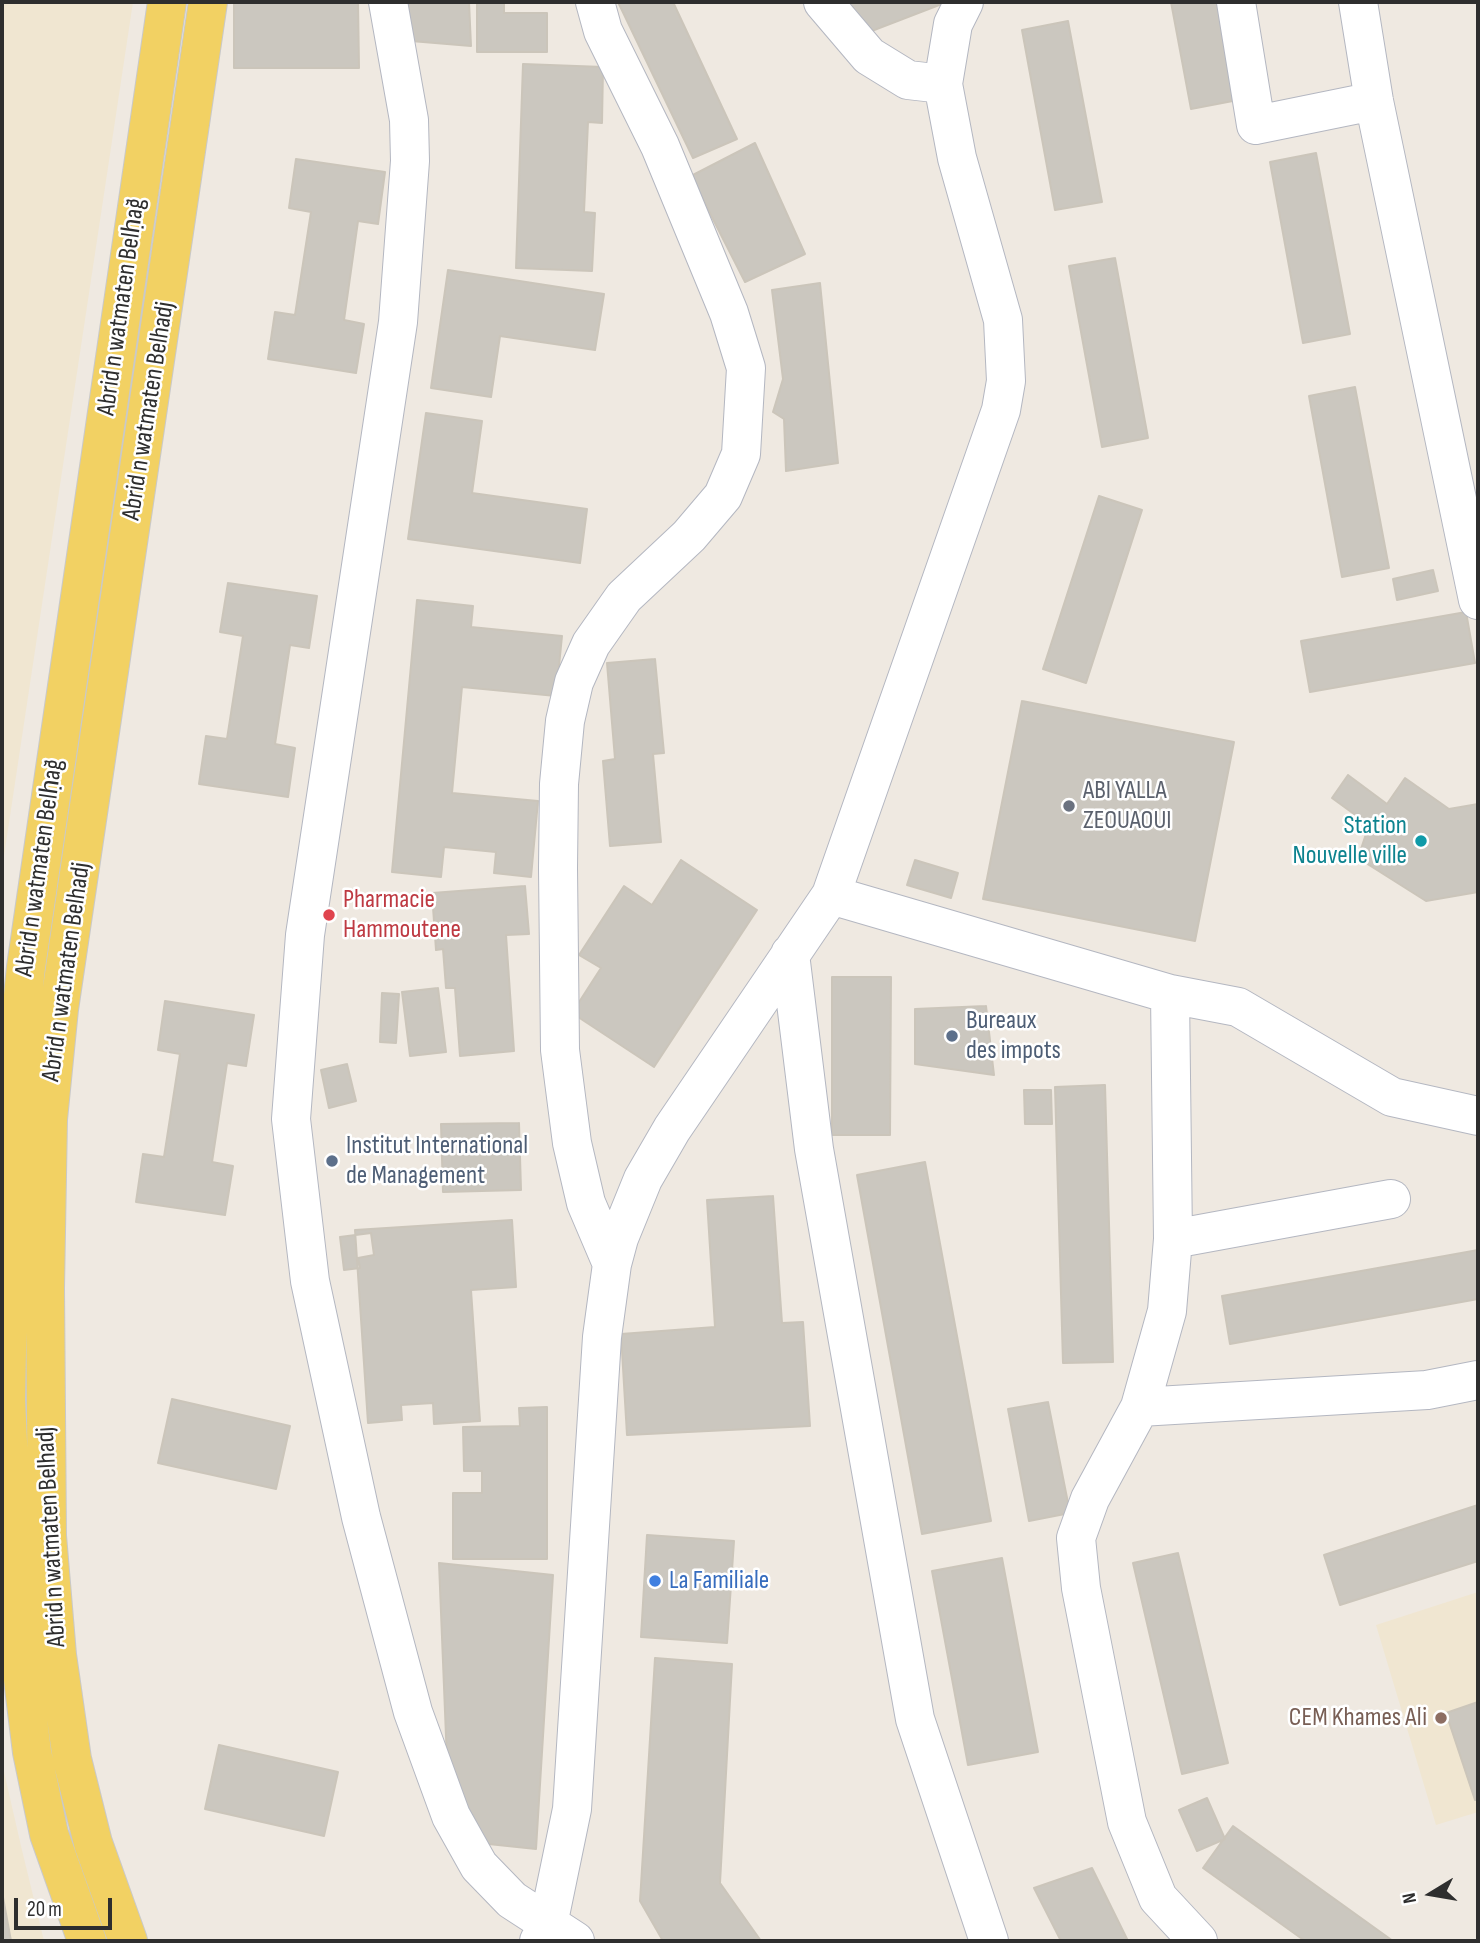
<!DOCTYPE html>
<html>
<head>
<meta charset="utf-8">
<style>
  body { margin:0 }
  #map { position:relative; width:1480px; height:1943px; overflow:hidden; background:#efe9e1; font-family:"Sofia Sans Condensed",sans-serif }
  canvas { display:block }
  .frame { position:absolute; inset:0; border:4px solid #2e2e2e; pointer-events:none }
  .north { position:absolute; left:1396px; top:1859px; width:70px; height:70px; -webkit-text-stroke:5px #fff; paint-order:stroke; rotate:259deg; font-size:19px; font-weight:700; line-height:28px; text-align:center; color:#2e2e2e }
  .north::after { content:''; display:block; margin:auto; width:24px; height:32px; background:#2e2e2e; clip-path:polygon(50% 0,100% 100%,50% 72%,0 100%) }
  .scale { position:absolute; left:14px; top:1898px; width:98px; height:32px; box-sizing:border-box; border:4px solid #2e2e2e; border-top:0; padding-left:9px; font-size:21px; line-height:24px; white-space:nowrap; color:#2e2e2e; -webkit-text-stroke:5px #fff; paint-order:stroke }
</style>
</head>
<body>
<div id="map">
<canvas width="1480" height="1943"></canvas>
<div class="frame"></div>
<div class="north">N</div>
<div class="scale">20 m</div>
</div>
<script>
const ctx = document.querySelector('canvas').getContext('2d');
ctx.lineJoin = 'round';
function fill(path, color) {
  ctx.fillStyle = color;
  ctx.fill(path, 'evenodd');
}
function poly(rows) {
  const path = new Path2D();
  for (const r of rows) {
    path.moveTo(r[0], r[1]);
    for (let i = 2; i < r.length; i += 2) path.lineTo(r[i], r[i + 1]);
  }
  return path;
}
function strokePath(path, color, width, dash) {
  ctx.strokeStyle = color;
  ctx.lineWidth = width;
  ctx.lineCap = dash ? 'butt' : 'round';
  ctx.setLineDash(dash || []);
  ctx.stroke(path);
}
function label(font, color, halo, rows, align = 'center') {
  ctx.font = font + ' "Sofia Sans Condensed",sans-serif';
  ctx.lineWidth = 5;
  ctx.setLineDash([]);
  ctx.textBaseline = 'middle';
  ctx.strokeStyle = halo;
  ctx.fillStyle = color;
  for (const [text, x, y, turn = 0] of rows) {
    ctx.save();
    ctx.translate(x, y);
    ctx.rotate((+turn || 0) * Math.PI / 180);
    ctx.textAlign = isNaN(turn) ? turn : align;
    if (halo) ctx.strokeText(text, 0, 0);
    ctx.fillText(text, 0, 0);
    ctx.restore();
  }
}
const education = poly([
  [2,2,133,2,2,869],
  [1478,1592,1478,1812,1436,1825,1376,1625],
  [2,1763,21,1846,44,1941,2,1941]
]);
const building = poly([
  [234,2,358,2,359,68,234,68,234,2],
  [398,2,469,2,471,46,399,40,398,2],
  [477,2,504,2,504,13,547,13,547,52,477,52,477,2],
  [618,2,673,2,737,139,693,158,618,2],
  [842,2,947,2,856,37,842,2],
  [1171,2,1219,2,1238,100,1191,109,1171,2],
  [1068,21,1102,202,1055,210,1022,30,1068,21],
  [523,64,603,67,602,123,588,122,584,212,595,213,592,271,516,268,523,64],
  [755,143,805,254,745,282,691,176,755,143],
  [1316,153,1350,334,1303,343,1270,162,1316,153],
  [296,159,385,172,378,224,358,221,344,320,364,324,356,373,268,359,275,312,295,315,311,212,289,208,296,159],
  [1115,258,1148,438,1102,447,1069,266,1115,258],
  [448,270,604,294,595,350,500,336,491,397,431,388,448,270],
  [820,283,838,463,786,471,784,419,773,412,783,379,772,290,820,283],
  [1355,387,1389,568,1342,577,1309,396,1355,387],
  [426,413,482,421,472,493,587,509,580,563,408,539,426,413],
  [1099,496,1142,510,1086,683,1043,669,1099,496],
  [1433,570,1438,591,1397,600,1393,579,1433,570],
  [228,583,317,596,309,648,290,645,275,744,295,748,288,797,199,784,206,736,227,739,243,636,220,632,228,583],
  [417,600,473,606,471,627,562,636,556,696,462,687,452,793,538,801,531,877,494,873,496,852,444,847,441,877,392,872,417,600],
  [1466,612,1475,663,1310,692,1301,641,1466,612],
  [655,659,664,753,653,754,661,842,610,846,603,761,615,759,607,663,655,659],
  [1022,701,1234,742,1195,941,983,899,1022,701],
  [1348,775,1387,804,1405,778,1449,809,1478,804,1478,892,1426,901,1358,858,1369,825,1332,798,1348,775],
  [681,860,757,910,654,1067,572,1013,601,968,579,955,624,886,652,905,681,860],
  [915,860,958,873,951,898,907,885,915,860],
  [525,886,529,934,506,935,514,1051,460,1056,455,988,446,988,443,949,436,950,432,893,525,886],
  [832,977,891,977,890,1135,832,1135,832,977],
  [438,988,446,1052,410,1056,402,992,438,988],
  [382,993,399,994,396,1043,380,1042,382,993],
  [165,1001,254,1015,246,1066,227,1063,212,1162,233,1166,225,1215,136,1202,143,1154,164,1157,180,1054,158,1050,165,1001],
  [986,1006,994,1075,915,1064,915,1009,986,1006],
  [347,1064,356,1101,329,1108,321,1070,347,1064],
  [1105,1085,1113,1362,1063,1363,1055,1087,1105,1085],
  [1024,1090,1051,1090,1052,1124,1025,1124,1024,1090],
  [519,1123,521,1190,443,1192,441,1124,519,1123],
  [925,1162,991,1521,922,1534,857,1175,925,1162],
  [773,1196,782,1323,803,1322,810,1426,627,1435,621,1334,715,1327,707,1200,773,1196],
  [512,1220,516,1287,471,1290,480,1421,434,1424,433,1403,401,1405,402,1420,368,1423,355,1230,512,1220],
  [371,1233,374,1255,358,1258,360,1268,344,1270,340,1237,371,1233],
  [1478,1250,1478,1299,1230,1344,1222,1296,1478,1250],
  [172,1399,290,1426,276,1489,158,1463,172,1399],
  [1048,1402,1070,1513,1029,1521,1008,1409,1048,1402],
  [547,1407,547,1559,453,1559,453,1493,482,1493,482,1471,464,1471,463,1427,520,1426,519,1408,547,1407],
  [1478,1505,1478,1561,1340,1605,1324,1555,1478,1505],
  [647,1535,734,1541,727,1643,641,1637,647,1535],
  [1178,1553,1228,1763,1182,1774,1133,1563,1178,1553],
  [1002,1558,1038,1752,968,1765,932,1571,1002,1558],
  [439,1563,553,1575,536,1849,479,1843,447,1761,439,1563],
  [655,1658,732,1664,720,1883,761,1941,663,1941,640,1901,655,1658],
  [1478,1702,1478,1799,1475,1800,1446,1713,1478,1702],
  [219,1745,338,1772,324,1836,205,1809,219,1745],
  [1207,1798,1225,1839,1197,1851,1179,1810,1207,1798],
  [1233,1826,1393,1941,1305,1941,1203,1868,1233,1826],
  [1092,1868,1128,1941,1061,1941,1034,1888,1092,1868],
  [2,1892,11,1941,2,1941,2,1892]
]);
const minor = poly([
  [388,2,409,120,410,161,398,322,305,935,291,1119,310,1281,361,1517,413,1712,451,1816,479,1866,512,1900,575,1941],
  [595,2,603,31,660,146,729,313,746,368,741,454,723,496,689,536,624,597,591,644,574,682,565,721,559,784,558,868,560,1050,572,1143,586,1203,612,1264],
  [823,2,869,56,908,80,943,84],
  [1236,2,1256,125,1374,101],
  [1358,2,1374,101,1478,600],
  [831,895,1170,994,1238,1007,1392,1097,1478,1116],
  [790,954,814,1149,915,1719,989,1941],
  [1170,994,1173,1239,1167,1311,1140,1407,1090,1499,1076,1538,1081,1588,1127,1822,1158,1898,1198,1941],
  [1173,1239,1391,1199],
  [1140,1407,1427,1390,1478,1380],
  [539,1941,548,1925,572,1809,602,1337,612,1264,619,1238,643,1179,672,1129,831,895,1001,410,1006,381,1003,320,957,158,943,84,953,24,964,2]
]);
const major = poly([
  [87,1941,49,1834,32,1752,17,1631,6,1400,12,1101,26,967,167,2],
  [128,1941,93,1843,72,1759,57,1655,47,1536,45,1288,48,1119,59,1009,208,2]
]);
const markers = [
  [1069,806,7,"#6b7280"],
  [1421,841,7,"#0f9aa8"],
  [329,915,7,"#e0444e"],
  [952,1036,7,"#5c6f8a"],
  [332,1161,7,"#5c6f8a"],
  [655,1581,7,"#3f7fe0"],
  [1441,1718,7,"#8d6e63"]
];
const streetNames = [
  ["Abrid n watmaten Belḥaǧ",122,307,-82],
  ["Abrid n watmaten Belhadj",149,411,-81],
  ["Abrid n watmaten Belḥaǧ",40,868,-82],
  ["Abrid n watmaten Belhadj",67,972,-82],
  ["Abrid n watmaten Belhadj",52,1537,-93]
];
const worshipNames = [
  ["ABI YALLA",1083,791],
  ["ZEOUAOUI",1083,821]
];
const cultureNames = [
  ["Station",1407,826],
  ["Nouvelle ville",1407,856]
];
const healthNames = [
  ["Pharmacie",343,900],
  ["Hammoutene",343,930]
];
const serviceNames = [
  ["Bureaux",966,1021],
  ["des impots",966,1051],
  ["Institut International",346,1146],
  ["de Management",346,1176]
];
const shopNames = [
  ["La Familiale",669,1581]
];
const educationNames = [
  ["CEM Khames Ali",1427,1718]
];
fill(education, '#f0e6d1');
fill(building, '#cbc7bf');
strokePath(building, '#cbc5ba', 2);
strokePath(minor, '#b4b7c1', 40);
strokePath(major, '#c9c9c9', 40);
strokePath(minor, '#fff', 38);
strokePath(major, '#f2d163', 38);
for (const [x, y, r, color] of markers) {
  const dot = new Path2D();
  dot.arc(x, y, r, 0, 2 * Math.PI);
  ctx.fillStyle = color;
  ctx.fill(dot);
  strokePath(dot, '#fff', 2.5);
}
label('26px', '#2e2e2e', '#fff', streetNames);
label('26px', '#5b616d', '#fff', worshipNames, 'left');
label('26px', '#0d838f', '#fff', cultureNames, 'right');
label('26px', '#be3a42', '#fff', healthNames, 'left');
label('26px', '#4e5e75', '#fff', serviceNames, 'left');
label('26px', '#366cbe', '#fff', shopNames, 'left');
label('26px', '#785e54', '#fff', educationNames, 'right');
</script>
</body>
</html>
